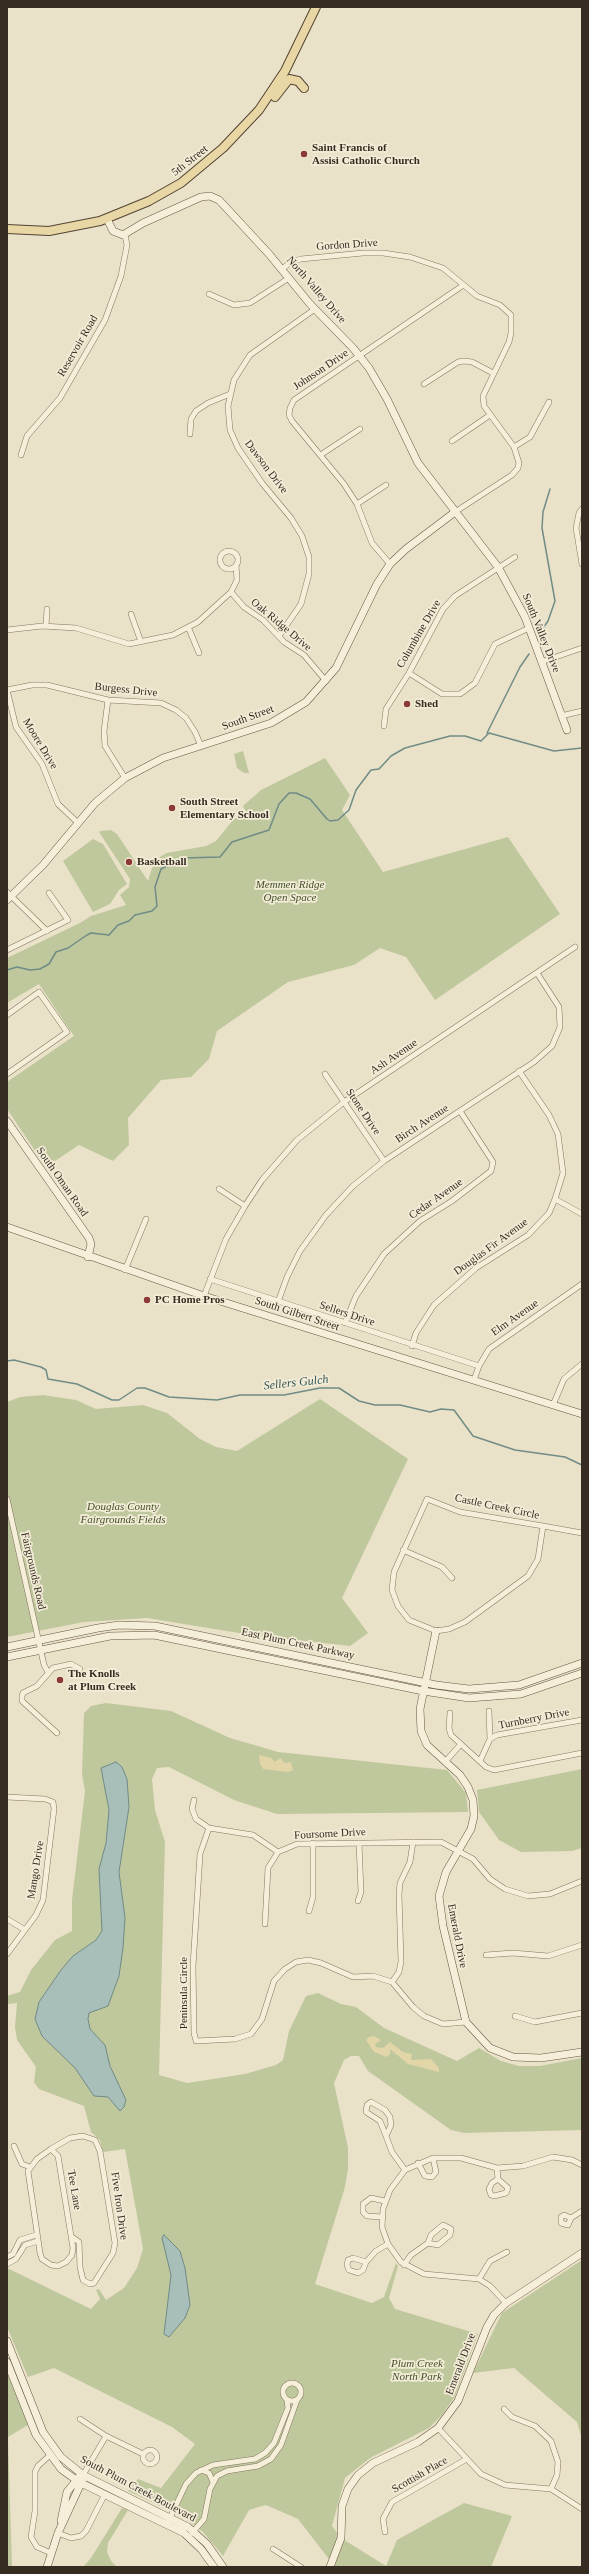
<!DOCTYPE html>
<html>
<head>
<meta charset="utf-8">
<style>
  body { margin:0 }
  #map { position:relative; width:589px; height:2574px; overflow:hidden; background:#eae2c8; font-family:Georgia,serif }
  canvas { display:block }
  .frame { position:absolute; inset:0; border:8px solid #362c21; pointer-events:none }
</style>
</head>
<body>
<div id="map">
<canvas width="589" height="2574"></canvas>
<div class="frame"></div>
</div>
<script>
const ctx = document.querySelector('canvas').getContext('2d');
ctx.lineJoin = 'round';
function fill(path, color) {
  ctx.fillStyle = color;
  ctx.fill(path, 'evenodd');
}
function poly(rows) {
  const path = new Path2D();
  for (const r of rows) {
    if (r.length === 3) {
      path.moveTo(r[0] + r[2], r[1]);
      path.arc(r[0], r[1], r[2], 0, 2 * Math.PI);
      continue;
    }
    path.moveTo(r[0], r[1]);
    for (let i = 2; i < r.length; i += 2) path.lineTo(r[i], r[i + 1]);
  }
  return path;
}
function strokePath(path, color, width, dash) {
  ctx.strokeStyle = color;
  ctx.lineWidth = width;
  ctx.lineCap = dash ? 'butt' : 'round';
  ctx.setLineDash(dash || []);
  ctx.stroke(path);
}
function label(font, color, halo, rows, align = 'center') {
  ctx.font = font + ' Georgia,serif';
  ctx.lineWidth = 3.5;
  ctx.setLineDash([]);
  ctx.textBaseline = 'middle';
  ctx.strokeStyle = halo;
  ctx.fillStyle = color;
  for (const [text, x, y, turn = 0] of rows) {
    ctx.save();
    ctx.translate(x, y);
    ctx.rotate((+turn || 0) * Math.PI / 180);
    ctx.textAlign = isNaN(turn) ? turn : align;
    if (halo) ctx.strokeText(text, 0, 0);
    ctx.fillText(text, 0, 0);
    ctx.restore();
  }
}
const green = poly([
  [243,751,249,773,244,773,237,768,234,754],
  [325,758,350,795,342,810,383,872,508,837,560,914,435,1000,406,957,380,948,354,965,288,982,217,1031,209,1059,191,1077,161,1080,128,1118,129,1145,113,1161,79,1145,46,1167,7,1109,7,1082,74,1036,39,984,7,1003,7,958,80,923,91,916,126,905,120,895,129,887,130,879,99,832,100,831,111,830,117,834,148,881,152,868,161,856,167,853,206,846,216,841,233,820,246,812,243,806,261,790],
  [93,839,103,844,127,884,119,890,110,904,93,912,63,861],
  [43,1395,76,1400,96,1409,143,1405,167,1413,200,1439,216,1447,237,1451,320,1399,408,1459,342,1598,368,1633,350,1646,251,1635,147,1618,84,1622,7,1637,7,1402,20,1397],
  [106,1703,171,1711,230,1738,278,1752,447,1770,466,1793,468,1812,277,1814,234,1800,169,1767,157,1768,152,1779,155,1810,165,1842,159,2075,187,2083,245,2074,276,2065,283,2060,289,2031,306,1996,318,1993,341,2004,356,2007,384,2028,457,2061,479,2048,501,2061,519,2066,540,2066,582,2058,582,2130,464,2133,451,2130,368,2071,359,2056,351,2056,344,2060,334,2083,348,2148,348,2169,345,2187,315,2284,372,2303,384,2297,396,2263,398,2266,389,2298,395,2309,478,2334,455,2396,442,2415,429,2428,370,2458,345,2478,332,2526,341,2538,386,2566,397,2540,464,2503,512,2516,491,2567,335,2567,298,2519,266,2505,249,2510,223,2556,203,2532,182,2516,128,2491,138,2479,161,2488,195,2444,172,2427,54,2368,28,2377,7,2327,7,2268,91,2309,100,2299,96,2290,99,2289,106,2300,124,2288,137,2268,143,2249,125,2149,103,2152,100,2140,91,2132,84,2106,39,2089,34,2082,36,2067,17,2040,15,2027,17,2003,7,2004,7,1996,20,1992,31,1970,55,1940,72,1931,72,1900,85,1791,82,1774,84,1713,91,1706],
  [582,1769,582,1848,572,1851,521,1852,499,1840,479,1812,477,1790],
  [582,2260,582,2439,577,2422,514,2368,473,2373,502,2313],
  [7,2373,28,2425,8,2437,12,2567,7,2567],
  [122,2508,128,2510,108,2543,107,2552,111,2561,117,2567,83,2567,91,2558]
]);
const sand = poly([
  [259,1755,271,1758,275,1762,280,1758,285,1763,291,1762,293,1770,288,1772,263,1769,260,1764],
  [374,2036,381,2040,375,2044,376,2047,383,2048,390,2042,403,2052,412,2054,411,2060,431,2059,439,2068,439,2072,408,2064,390,2049,390,2054,387,2057,374,2052,366,2040,369,2037]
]);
const water = poly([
  [116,1762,122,1767,127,1779,129,1807,119,1872,125,1918,123,1948,119,1976,108,2006,89,2013,88,2019,90,2029,105,2045,110,2066,126,2100,124,2107,120,2111,108,2097,94,2096,75,2068,42,2036,35,2019,39,2002,61,1970,73,1956,96,1940,102,1931,99,1869,106,1843,109,1810,101,1768,116,1762],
  [164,2235,180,2251,185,2268,190,2305,185,2318,169,2337,164,2334,171,2275,162,2238,164,2235]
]);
const stream = poly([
  [539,634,548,621,555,601,542,528,543,512,550,489],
  [487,733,520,667,529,654],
  [7,970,17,967,30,970,40,969,49,964,56,952,68,948,87,935,91,933,109,935,118,925,129,921,135,915,152,911,157,906,155,887,161,869,182,858,220,857,232,842,269,830,279,804,289,793,296,793,310,799,327,819,330,821,338,820,349,810,356,790,371,770,379,769,391,756,405,748,450,736,465,736,481,741,489,733,554,751,582,748],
  [7,1361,14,1360,41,1367,46,1370,48,1379,77,1384,112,1400,119,1400,137,1388,145,1388,169,1397,217,1400,240,1395,284,1395,320,1388,339,1388,359,1401,375,1405,400,1405,430,1412,441,1409,454,1410,473,1436,515,1450,565,1457,582,1465]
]);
const street = poly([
  [282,269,291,262,301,259,363,253,383,253,410,257,443,268,477,296,500,305,511,315,511,333,509,342,483,396,484,406,514,447,519,463,518,468,512,475,455,512],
  [209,294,234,305,250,303,289,278],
  [424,384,458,362,464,361,472,362,493,373],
  [190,434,191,419,196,411,208,403,230,394],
  [452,441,490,415],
  [514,447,530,437,549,402],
  [322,454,360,429],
  [21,455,27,436,60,398,105,320,121,276,127,245,125,235],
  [357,504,386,485],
  [582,509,579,513,576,528,582,564],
  [229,560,9],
  [390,564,372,543,357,504,344,484,292,421,289,415,290,408,294,400,462,286],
  [231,592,244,607,263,620,284,642,304,655,326,681],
  [131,614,141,642],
  [46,626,47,609],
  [189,629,199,653],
  [7,630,42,626,76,628,129,644,173,635,198,622,231,592,237,580,236,565],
  [279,636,301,604,309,574,309,557,302,536,291,518,262,483,238,448,230,430,228,406,234,380,250,355,315,309],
  [541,662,582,648],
  [409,673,442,694,460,694,475,683,495,644,529,628],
  [108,700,104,731,105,746,125,778],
  [561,716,582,711],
  [384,726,386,709,409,673,443,609,455,596,515,557],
  [78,823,58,804,42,764,16,727,7,690,32,685,47,685,108,700,161,703,176,710,186,718,195,732,201,746],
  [7,892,47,931],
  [7,950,68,920,49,893],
  [7,1015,39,992,67,1032,7,1074],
  [325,1074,384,1161],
  [219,1189,245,1206],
  [555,1199,582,1214],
  [125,1270,146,1219],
  [210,1279,479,1366],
  [204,1296,226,1239,245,1206,262,1180,297,1140,344,1102,575,947],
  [278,1302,287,1277,300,1251,326,1215,353,1186,384,1161,534,1062,552,1046,560,1027,559,1007,537,973],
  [345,1323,356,1296,384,1254,420,1221,452,1201,491,1171,493,1162,460,1111],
  [412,1346,416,1333,434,1305,476,1268,528,1235,549,1213,555,1199,563,1173,558,1134,549,1115,519,1071],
  [474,1380,479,1366,489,1349,582,1284],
  [553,1405,564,1379,582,1364],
  [7,1499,44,1665,48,1672],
  [427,1499,460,1512,543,1526,538,1559,528,1576,465,1622,449,1629,436,1631,409,1620,398,1606,392,1590,394,1572,427,1499],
  [543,1526,582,1533],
  [403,1550,442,1567,452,1578],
  [489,1711,490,1739],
  [450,1713,449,1728,451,1735,486,1767,494,1770,582,1753],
  [57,1733,22,1701,22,1696,23,1693,37,1686,53,1668,71,1664,80,1669],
  [480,1761,490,1739,497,1735,582,1720],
  [445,1762,461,1744],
  [7,1797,45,1799,53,1802,54,1809,43,1900,36,1915,7,1954],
  [194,1800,192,1809,196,1819,209,1828,253,1835,278,1852],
  [209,1828,200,1854,193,1966,194,2033,196,2041,235,2039,251,2034,262,2019,274,1981,285,1969,296,1962,308,1960,321,1963,353,1977,373,1976,392,1982,413,2007,424,2016,443,2024,466,2022],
  [358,1901,361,1892,359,1843],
  [309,1911,313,1897,313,1843],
  [7,1919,25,1930],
  [265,1924,268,1868,278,1852,297,1844,441,1842,473,1859,490,1879,505,1889,528,1896,550,1894,582,1881],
  [486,1955,513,1953,548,1956,582,1945],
  [392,1982,399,1972,401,1962,399,1894,400,1883,410,1862,413,1842],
  [515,2016,535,2022,582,2013],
  [386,2136,380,2121,366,2112,367,2105,371,2102,385,2110,390,2117,391,2125,386,2136,392,2152,405,2170],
  [14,2146,22,2164,30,2167],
  [51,2149,58,2156,73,2248,72,2255,66,2262,58,2266,51,2265,42,2259,40,2253,28,2171,37,2159,51,2149,70,2138,83,2136,95,2140,100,2151,115,2243,113,2253,94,2283,90,2284,83,2280,80,2267,79,2242,72,2237],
  [418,2163,425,2176,432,2177,436,2172,433,2158],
  [497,2168,498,2179,492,2183,489,2189,491,2195,494,2196,506,2193,508,2188,498,2179],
  [382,2217,367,2216,363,2212,363,2204,371,2198,385,2201],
  [571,2218,564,2215,561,2217,561,2223,568,2225,571,2218,582,2211],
  [7,2257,13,2254,20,2240,36,2235],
  [366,2262,363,2270,358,2273,349,2270,347,2265,348,2260,353,2258,366,2262,376,2251,388,2244],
  [7,2264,16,2259,25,2245,38,2241],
  [404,2265,411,2255,428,2243,438,2245,450,2235,451,2229,443,2225,431,2235,428,2243],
  [479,2279,490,2261,507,2252],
  [506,2303,490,2286,479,2279,424,2274,401,2262,388,2244,382,2227,383,2209,390,2190,405,2170,433,2158,461,2158,497,2168,523,2166,553,2157,572,2160,582,2165],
  [292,2392,9],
  [504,2409,512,2417,535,2426,551,2441,558,2462,557,2475,551,2489],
  [80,2419,106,2436,143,2454],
  [438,2428,481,2474,505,2485,551,2489,582,2509],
  [150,2457,7],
  [49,2456,38,2466,35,2472,35,2511,31,2537,37,2547,51,2553],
  [201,2470,209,2473,213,2482],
  [83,2475,106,2436],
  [167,2524,186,2484,196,2473,213,2465,255,2459,265,2453,274,2443,288,2408,287,2400],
  [385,2532,383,2519,392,2502,465,2460],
  [58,2533,71,2538,81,2536,86,2531,105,2494],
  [192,2533,204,2519,210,2489,217,2476,227,2471,258,2466,271,2459,281,2445,297,2400],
  [273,2549,301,2567]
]);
const secondary = poly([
  [107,219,113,231,123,235,143,223,201,197,210,196,219,200,269,254,310,304,353,348,369,368,387,399,418,463,498,567,525,617,567,730],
  [7,900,43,865,95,803,125,778,163,758,271,723,306,702,336,668,377,584,390,564,406,549,455,512],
  [7,1121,89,1238,91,1244,88,1257],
  [7,1227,204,1296,582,1414],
  [436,1631,420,1709,421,1731,427,1745,460,1775,468,1787,473,1800,474,1816,471,1829,446,1872,439,1896,443,1926,466,2022,490,2048,513,2057,541,2058,582,2052],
  [7,1647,98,1628,119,1625,155,1626,436,1685,469,1689,519,1685,582,1663],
  [7,1657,110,1636,154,1635,423,1691,469,1698,521,1694,582,1673],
  [7,2341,43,2432,61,2457,83,2475,188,2527,207,2544,223,2567],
  [7,2362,36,2435,61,2469,79,2482,184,2533,201,2549,214,2567],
  [61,2521,67,2492,79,2477],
  [47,2567,58,2533,83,2479],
  [330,2567,341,2538,342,2506,348,2489,358,2475,373,2463,418,2442,438,2428,458,2401,487,2327,494,2315,506,2303,582,2253]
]);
const primary = poly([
  [275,97,289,79,298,81,304,88],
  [7,229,49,231,100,221,149,201,181,183,223,148,259,110,285,71,316,7]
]);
const markers = [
  [304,154,4,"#8c3a36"],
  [407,704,4,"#8c3a36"],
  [172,808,4,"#8c3a36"],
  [129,862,4,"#8c3a36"],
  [147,1300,4,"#8c3a36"],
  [60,1680,4,"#8c3a36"]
];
const poiNames = [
  ["Saint Francis of",312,148],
  ["Assisi Catholic Church",312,161],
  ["Shed",415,704],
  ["South Street",180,802],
  ["Elementary School",180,815],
  ["Basketball",137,862],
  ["PC Home Pros",155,1300],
  ["The Knolls",68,1674],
  ["at Plum Creek",68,1687]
];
const streetNames = [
  ["5th Street",190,161,-38],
  ["Gordon Drive",347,245,-4],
  ["North Valley Drive",316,290,49],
  ["Reservoir Road",78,346,-60],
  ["Johnson Drive",321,370,-34],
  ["Dawson Drive",266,467,53],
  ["Oak Ridge Drive",281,625,40],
  ["South Valley Drive",541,633,68],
  ["Columbine Drive",419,634,-60],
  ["Burgess Drive",126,690,6],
  ["South Street",248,718,-20],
  ["Moore Drive",40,744,59],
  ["Ash Avenue",394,1057,-34],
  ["Stone Drive",363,1112,56],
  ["Birch Avenue",422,1124,-33],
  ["South Oman Road",62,1182,55],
  ["Cedar Avenue",436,1199,-35],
  ["Douglas Fir Avenue",491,1247,-36],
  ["South Gilbert Street",297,1314,18],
  ["Sellers Drive",347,1314,18],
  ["Elm Avenue",515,1318,-35],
  ["Castle Creek Circle",497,1507,12],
  ["Fairgrounds Road",33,1571,77],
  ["East Plum Creek Parkway",298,1644,12],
  ["Turnberry Drive",534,1719,-11],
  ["Foursome Drive",330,1834,-3],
  ["Mango Drive",36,1870,-81],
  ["Emerald Drive",457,1936,79],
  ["Peninsula Circle",184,1993,-90],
  ["Tee Lane",74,2190,80],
  ["Five Iron Drive",119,2206,82],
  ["Emerald Drive",461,2364,-69],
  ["Scottish Place",420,2475,-30],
  ["South Plum Creek Boulevard",138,2489,28]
];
const parkNames = [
  ["Memmen Ridge",290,885],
  ["Open Space",290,898],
  ["Douglas County",123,1507],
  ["Fairgrounds Fields",123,1520],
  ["Plum Creek",417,2364],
  ["North Park",417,2377]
];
const waterNames = [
  ["Sellers Gulch",296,1383,-6]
];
fill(green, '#bfc79d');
fill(sand, '#e2d6a8');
fill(water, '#a8beb9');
strokePath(water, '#708c86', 1);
strokePath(stream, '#708c86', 1.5);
strokePath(street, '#84755f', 6);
strokePath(secondary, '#665642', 8);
strokePath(primary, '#524333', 10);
strokePath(street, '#f5efda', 5);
strokePath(secondary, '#f5efda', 7);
strokePath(primary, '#e8d7a4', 8);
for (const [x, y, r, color] of markers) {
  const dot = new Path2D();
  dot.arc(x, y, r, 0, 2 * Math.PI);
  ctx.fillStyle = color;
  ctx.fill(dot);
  strokePath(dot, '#f2ecd7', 1.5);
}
label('bold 11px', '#362c21', '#f2ecd7', poiNames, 'left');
label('11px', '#362c21', '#f2ecd7', streetNames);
label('italic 11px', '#44502a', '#f2ecd7', parkNames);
label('italic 12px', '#325454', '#f2ecd7', waterNames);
</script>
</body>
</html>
